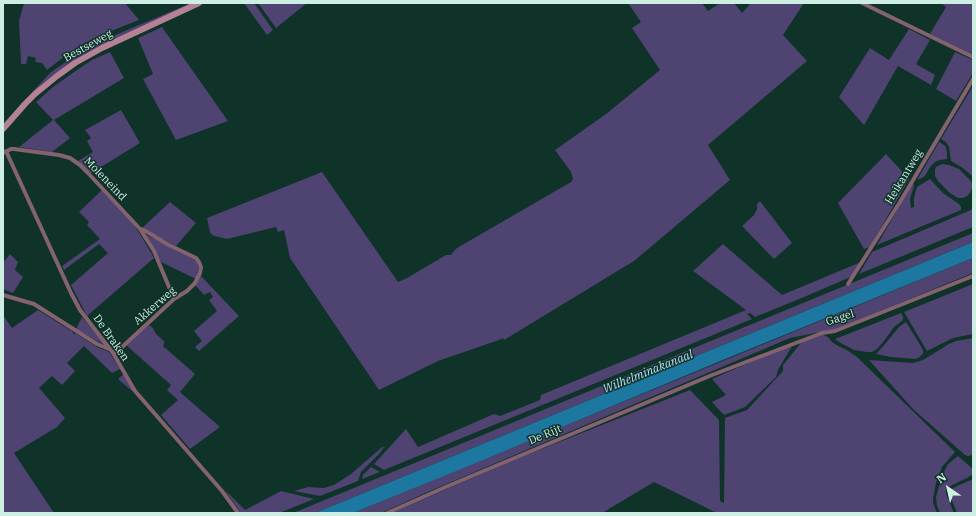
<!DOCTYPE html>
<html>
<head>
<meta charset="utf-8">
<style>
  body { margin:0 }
  #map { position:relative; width:976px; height:516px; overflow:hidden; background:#0f3229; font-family:"IBM Plex Serif",serif }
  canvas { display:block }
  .frame { position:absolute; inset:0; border:4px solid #cdeee3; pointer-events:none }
  .north { position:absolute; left:928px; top:468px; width:40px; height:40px; -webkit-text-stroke:3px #0f3229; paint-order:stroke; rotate:326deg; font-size:11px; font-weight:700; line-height:16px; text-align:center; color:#cdeee3 }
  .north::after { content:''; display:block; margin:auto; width:14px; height:18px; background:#cdeee3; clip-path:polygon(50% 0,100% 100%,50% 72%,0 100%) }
</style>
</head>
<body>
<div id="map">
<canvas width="976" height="516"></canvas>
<div class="frame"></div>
<div class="north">N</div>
</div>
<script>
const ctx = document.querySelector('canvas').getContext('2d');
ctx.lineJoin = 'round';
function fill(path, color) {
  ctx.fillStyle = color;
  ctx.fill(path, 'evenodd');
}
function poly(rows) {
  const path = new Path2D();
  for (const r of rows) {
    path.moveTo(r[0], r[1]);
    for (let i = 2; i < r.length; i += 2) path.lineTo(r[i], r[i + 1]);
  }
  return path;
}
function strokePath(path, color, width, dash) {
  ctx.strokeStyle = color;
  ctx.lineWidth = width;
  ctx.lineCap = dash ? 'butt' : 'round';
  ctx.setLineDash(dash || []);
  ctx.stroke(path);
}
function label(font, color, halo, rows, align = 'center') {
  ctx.font = font + ' "IBM Plex Serif",serif';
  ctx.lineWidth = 3;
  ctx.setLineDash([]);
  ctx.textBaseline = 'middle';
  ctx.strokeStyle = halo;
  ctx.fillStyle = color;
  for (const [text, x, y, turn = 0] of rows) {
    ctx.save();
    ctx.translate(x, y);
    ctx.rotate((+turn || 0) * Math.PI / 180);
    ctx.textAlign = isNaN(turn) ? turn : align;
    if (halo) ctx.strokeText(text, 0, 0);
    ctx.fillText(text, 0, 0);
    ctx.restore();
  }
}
const green = poly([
  [24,3,125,3,139,20,101,35,85,43,65,56,47,70,42,63,35,62,36,58,28,56,26,64,21,64,19,21],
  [244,3,254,3,273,30,267,35],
  [258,3,307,3,276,28],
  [628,3,702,3,708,11,720,3,734,3,742,13,751,3,804,3,783,35,807,61,708,145,730,180,634,261,504,340,503,338,499,340,438,361,379,390,290,258,284,230,278,232,276,227,227,239,215,236,212,235,210,232,207,218,322,172,398,282,407,278,446,255,451,255,454,251,457,248,571,182,573,179,571,172,555,150,606,114,660,70,632,28,641,22],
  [941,3,973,3,973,55,930,34,946,7],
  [189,4,185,8,102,46,25,102,24,101,51,72,70,59,86,48,97,43,127,30],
  [162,27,228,121,176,140,143,79,153,74,138,38],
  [909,29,930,40,916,64,935,75,931,85,898,66,864,125,839,97,870,48,889,60],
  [110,52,124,78,54,120,70,138,52,152,19,147,53,120,36,102,53,87,74,72,92,60],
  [955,52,973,60,973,73,956,101,936,89],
  [973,86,973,178,971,175,963,168,951,161,949,147,946,142,941,139],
  [121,110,140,143,91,173,78,161,93,152,87,141,91,138,85,130],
  [939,142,944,145,946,147,947,153,947,159,940,160,935,162,930,167,925,176,922,178,917,180],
  [886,154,909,179,870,247,864,249,838,203],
  [942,164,949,165,959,169,970,180,972,183,972,188,970,193,967,196,963,198,958,198,951,194,938,181,935,176,935,170,936,167],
  [930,179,943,193,959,204,961,207,961,210,877,245,913,183,914,186,910,199,911,208,914,207,914,198,916,190,917,187],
  [102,190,134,225,143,239,154,258,87,316,71,285,108,253,99,244,64,270,62,266,100,239,87,225,89,222,79,212],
  [760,201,792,243,774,259,742,226,754,215,757,209,757,204],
  [170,202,196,223,176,246,158,237,143,227],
  [973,209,973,227,859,274,872,252],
  [973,233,973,242,315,513,293,513],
  [145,234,194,259,197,262,199,266,198,272,196,279,161,262],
  [723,244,782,295,861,262,853,276,804,297,755,317,750,313,747,314,752,319,384,470,374,464,406,429,418,447,494,414,500,416,540,400,541,395,746,310,693,271],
  [10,254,18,262,15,270,23,277,13,293,3,289,3,263],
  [973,258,973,273,836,329,790,338,430,491,381,513,353,513],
  [201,276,239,316,199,351,195,347,202,341,194,331,217,311,209,300,213,297,210,292,204,295,195,285],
  [973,284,973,334,953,338,927,351,904,312],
  [38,310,73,332,74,335,75,333,97,347,109,352,120,369,112,373,84,346,67,363,75,371,62,385,52,376,39,388,65,418,57,427,14,453,54,513,3,513,3,315,12,328],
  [901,313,903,317,903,320,894,327,884,341,877,349,872,352,867,352,854,350,839,342,835,339],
  [82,317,87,323,106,346,99,342,76,329],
  [906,322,919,343,923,350,923,354,918,358,915,359,891,357,876,354,885,344,899,327],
  [149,325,153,328,156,334,164,341,164,343,163,346,195,374,180,392,220,427,190,449,161,415,178,400,167,390,171,385,126,345],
  [821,334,828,337,832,342,838,346,845,349,857,357,955,452,942,467,936,483,933,499,933,503,937,513,717,513,654,482,602,513,392,513,456,485,524,456,690,390,719,420,720,501,724,503,725,418,747,410,783,371,783,365,800,344,802,341],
  [973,338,973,455,968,456,965,455,913,409,869,360,913,363,923,360,949,344,956,341],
  [792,346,778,370,776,377,745,407,724,415,712,402,726,395,712,379,767,355],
  [124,374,134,391,132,391,118,379],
  [385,446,379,454,361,472,358,481,320,496,294,491,308,487,324,488,334,485,351,474,381,448],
  [958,456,973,469,973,474,967,478,946,488,946,494,954,513,940,513,937,506,936,497,942,476,948,464],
  [371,467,380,472,362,479,363,475],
  [973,479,973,510,972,513,957,513,949,493,949,491,955,487],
  [281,491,314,499,279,513,241,513,226,492,228,493,245,510]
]);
const water = poly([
  [973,242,973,258,723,360,471,465,353,513,315,513]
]);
const street = poly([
  [862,3,973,57],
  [6,151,71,293,80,310,113,353,135,391,222,491,238,513],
  [3,153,11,149,14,149,59,155,70,158,80,165,88,173,140,229,154,251,174,299],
  [848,284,900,202,973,79],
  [3,295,34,304,97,344,109,349],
  [113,353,120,349,174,299,187,291,195,283,200,273,201,267,199,262,196,258,167,244,144,230,140,229],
  [387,513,448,486,712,375,822,333,835,331,973,276]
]);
const secondary = poly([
  [3,129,25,104,35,94,57,76,75,63,102,48,199,3]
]);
const streetNames = [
  ["Bestseweg",88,46,-29],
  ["Heikantweg",904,177,-59],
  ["Moleneind",105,179,46],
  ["Akkerweg",155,306,-41],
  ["Gagel",840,318,-18],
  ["De Braken",111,338,55],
  ["De Rijt",545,435,-23]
];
const waterNames = [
  ["Wilhelminakanaal",648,372,-22]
];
fill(green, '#4e4371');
fill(water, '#1c77a1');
strokePath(street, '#84626f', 4);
strokePath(secondary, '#b58195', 6);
label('11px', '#cdeee3', '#0f3229', streetNames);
label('italic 12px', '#b7dff7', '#0f3229', waterNames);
</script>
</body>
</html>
